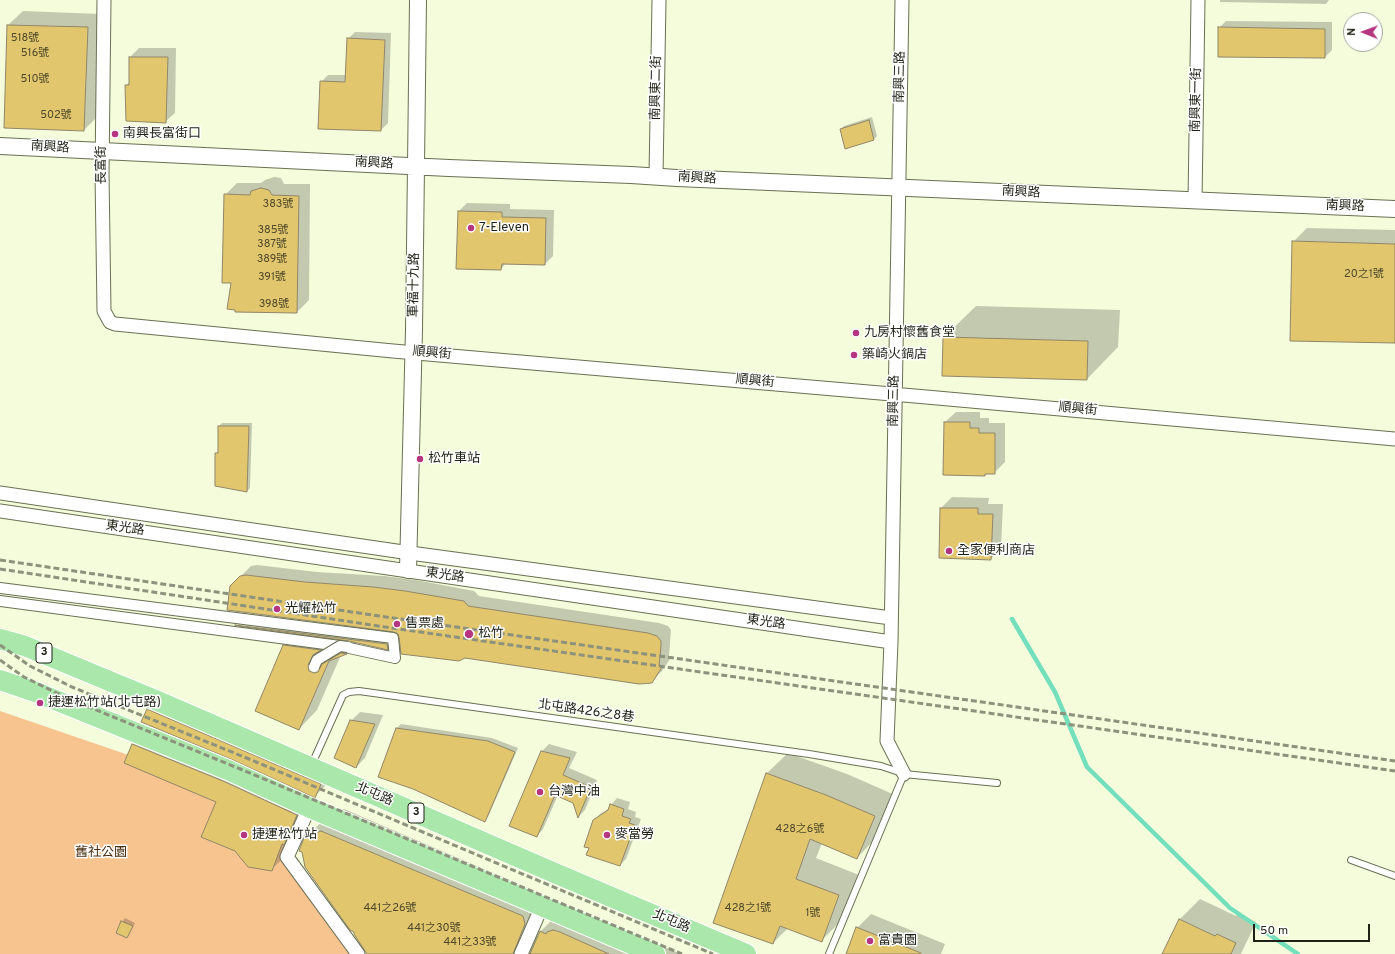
<!DOCTYPE html>
<html>
<head>
<meta charset="utf-8">
<style>
  body { margin:0 }
  #map { position:relative; width:1395px; height:954px; overflow:hidden; background:#f4fcdb; font-family:Overpass,sans-serif }
  canvas { display:block }
  .north { position:absolute; left:1343px; top:12px; width:40px; height:40px; box-sizing:border-box; background:#fff; border:1px solid #a5a6a1; border-radius:50%; rotate:271deg; font-size:11px; font-weight:700; line-height:16px; text-align:center; color:#1e2115 }
  .north::after { content:''; display:block; margin:auto; width:14px; height:18px; background:#b63580; clip-path:polygon(50% 0,100% 100%,50% 72%,0 100%) }
  .scale { position:absolute; left:1253px; top:924px; width:117px; height:18px; box-sizing:border-box; border:2px solid #1e2115; border-top:0; padding-left:5px; font-size:12px; line-height:14px; white-space:nowrap; color:#1e2115; -webkit-text-stroke:3px #fff; paint-order:stroke }
</style>
</head>
<body>
<div id="map">
<canvas width="1395" height="954"></canvas>
<div class="north">N</div>
<div class="scale">50 m</div>
</div>
<script>
const ctx = document.querySelector('canvas').getContext('2d');
ctx.lineJoin = 'round';
function fill(path, color) {
  ctx.fillStyle = color;
  ctx.fill(path, 'evenodd');
}
function poly(rows) {
  const path = new Path2D();
  for (const r of rows) {
    path.moveTo(r[0], r[1]);
    for (let i = 2; i < r.length; i += 2) path.lineTo(r[i], r[i + 1]);
  }
  return path;
}
function strokePath(path, color, width, dash) {
  ctx.strokeStyle = color;
  ctx.lineWidth = width;
  ctx.lineCap = dash ? 'butt' : 'round';
  ctx.setLineDash(dash || []);
  ctx.stroke(path);
}
function label(font, color, halo, rows, align = 'center') {
  ctx.font = font + ' Overpass,"Noto Sans TC",sans-serif';
  ctx.lineWidth = 3;
  ctx.setLineDash([]);
  ctx.textBaseline = 'middle';
  ctx.strokeStyle = halo;
  ctx.fillStyle = color;
  for (const [text, x, y, turn = 0] of rows) {
    ctx.save();
    ctx.translate(x, y);
    ctx.rotate((+turn || 0) * Math.PI / 180);
    ctx.textAlign = isNaN(turn) ? turn : align;
    if (halo) ctx.strokeText(text, 0, 0);
    ctx.fillText(text, 0, 0);
    ctx.restore();
  }
}
const green = poly([
  [0,711,292,811,283,850,357,954,0,954]
]);
const shadow = poly([
  [1220,0,1329,0,1326,4,1220,2],
  [23,11,101,14,98,116,84,130,8,25],
  [1226,21,1332,22,1332,50,1325,57,1219,28],
  [355,32,391,33,388,123,381,130,321,82,328,75,347,75,348,39],
  [139,48,176,48,175,113,165,122,126,85,130,82,130,57],
  [872,117,877,136,874,139,846,148,841,129,844,126],
  [274,177,281,178,284,184,310,184,309,300,297,312,232,282,225,195,237,183,261,183,265,180],
  [467,203,510,204,510,209,554,210,553,256,545,264,506,263,501,269,459,211],
  [1307,228,1395,230,1395,342,1293,242],
  [976,306,1120,310,1118,347,1087,379,944,337],
  [956,412,980,412,980,418,989,418,989,423,1005,423,1005,462,994,473,988,473,985,475,945,422],
  [222,423,252,423,250,488,247,491,216,453,219,451,219,426],
  [952,497,989,498,988,504,1003,504,1001,548,991,559,941,508],
  [257,565,317,572,384,576,416,580,474,591,479,596,659,623,668,626,671,630,669,656,672,656,662,671,651,682,400,634,240,577,251,566],
  [247,614,397,634,398,638,387,649,358,642,346,653,341,655,317,710,299,729,284,646,297,633,237,624],
  [332,637,352,640,342,646,328,641],
  [162,696,329,782,315,796,148,710],
  [360,712,383,715,365,758,356,767,351,721],
  [401,724,492,738,518,748,488,817,485,821,397,728],
  [147,731,310,801,285,856,271,870,217,802,125,763,133,744],
  [549,744,577,752,569,768,597,780,585,810,579,816,574,802,558,795,543,829,537,836,542,751],
  [788,753,847,774,895,795,877,837,857,858,822,843,816,858,859,875,842,920,821,941,788,928,773,943,714,922,767,773],
  [617,798,630,802,628,809,636,812,635,817,641,819,626,859,620,865,590,848,594,821,600,814,610,808,611,805],
  [344,809,544,895,547,901,535,932,538,938,540,932,562,910,570,911,575,909,681,954,368,954,305,839,327,816],
  [1200,899,1236,916,1238,913,1256,922,1241,954,1163,954,1180,919],
  [871,914,945,944,941,954,847,954,857,928],
  [125,918,135,923,130,933,127,936,122,922]
]);
const stream = poly([
  [1012,619,1055,692,1087,767,1230,908,1298,954]
]);
const building = poly([
  [7,25,88,27,84,131,4,128,7,25],
  [1218,27,1325,29,1325,58,1218,57,1218,27],
  [347,38,385,40,381,131,318,129,320,81,345,82,347,38],
  [129,57,168,57,166,123,126,121,125,85,129,85,129,57],
  [869,120,874,140,845,149,840,129,869,120],
  [261,188,269,190,272,195,299,196,297,313,235,312,235,310,227,309,231,283,222,283,224,194,250,195,251,191,261,188],
  [458,211,502,212,502,217,546,218,545,265,502,264,501,270,456,269,458,211],
  [1292,241,1395,244,1395,343,1290,341,1292,241],
  [943,337,1088,341,1087,380,942,376,943,337],
  [944,422,970,422,970,428,979,428,979,433,995,433,995,474,985,474,985,476,943,475,944,422],
  [218,426,249,426,247,492,215,486,215,453,218,453,218,426],
  [940,508,978,508,978,514,993,514,991,560,939,558,940,508],
  [246,575,305,582,373,587,405,591,464,601,468,606,648,633,657,636,661,641,661,646,659,666,662,667,652,683,639,684,465,658,459,661,401,654,399,637,398,634,394,632,227,610,230,586,240,576,246,575],
  [235,625,387,644,388,650,349,641,238,626,235,625],
  [283,645,321,650,313,655,308,665,309,671,314,673,318,672,322,664,341,653,347,654,329,661,299,730,255,711,283,645],
  [147,709,321,784,315,798,233,760,141,722,147,709],
  [350,720,375,724,356,768,334,758,350,720],
  [396,728,488,741,515,752,485,822,413,789,378,777,396,728],
  [132,744,223,781,297,815,284,845,282,844,272,871,248,867,235,851,201,837,216,802,124,763,132,744],
  [541,751,570,758,563,775,591,787,578,818,573,803,555,795,537,837,509,826,541,751],
  [766,773,826,795,875,816,857,859,810,839,796,879,839,895,822,942,780,926,773,944,713,923,766,773],
  [610,804,624,809,622,816,631,819,629,823,635,825,620,866,586,855,589,848,584,847,593,820,608,810,610,804],
  [321,831,523,916,525,924,513,954,367,954,354,934,354,932,350,930,305,867,302,852,299,851,304,838,321,831],
  [1179,919,1215,936,1217,934,1236,943,1231,954,1162,954,1179,919],
  [121,921,133,926,127,938,116,933,121,921],
  [856,927,921,953,921,954,846,954,856,927],
  [553,930,560,932,609,954,530,954,540,931,546,934,547,932,553,930]
]);
const service = poly([
  [312,764,343,695,349,692,359,691,809,754,881,766,902,773],
  [1351,860,1395,876],
  [829,954,904,774,997,783]
]);
const pedestrian = poly([
  [0,588,393,638,395,658,340,646,0,601]
]);
const minor = poly([
  [104,0,102,173,104,311,110,322,115,324,393,351,915,396,1395,439],
  [902,0,891,642,887,741,904,774],
  [656,176,659,0],
  [1195,201,1198,0],
  [0,493,410,553,891,618],
  [0,511,891,642],
  [308,807,304,819,287,857,358,954],
  [521,954,542,906]
]);
const tertiary = poly([
  [0,146,449,168,631,175,677,178,1395,209],
  [408,570,414,330,418,0]
]);
const primary = poly([
  [0,639,25,646,160,702,557,874,746,954],
  [0,680,38,693,228,770,308,807,655,954]
]);
const rail = poly([
  [0,560,386,617,1395,761],
  [0,569,385,627,1395,771],
  [0,645,30,666,72,687,249,759,713,954],
  [0,660,24,677,67,698,245,771,682,954]
]);
const pedestrianBridge = poly([
  [314,667,317,660,340,646,348,647]
]);
const markers = [
  [115,134,4,"#b63580"],
  [471,228,4,"#b63580"],
  [856,333,4,"#b63580"],
  [854,355,4,"#b63580"],
  [420,459,4,"#b63580"],
  [949,551,4,"#b63580"],
  [277,609,4,"#b63580"],
  [397,624,4,"#b63580"],
  [469,634,5,"#b63580"],
  [40,703,4,"#b63580"],
  [540,792,4,"#b63580"],
  [244,835,4,"#b63580"],
  [607,835,4,"#b63580"],
  [870,941,4,"#b63580"]
];
const numberNames = [
  ["518號",25,39],
  ["516號",35,54],
  ["510號",35,80],
  ["502號",56,116],
  ["383號",278,205],
  ["385號",273,231],
  ["387號",272,245],
  ["389號",272,260],
  ["20之1號",1364,275],
  ["391號",272,278],
  ["398號",274,305],
  ["428之6號",800,830],
  ["441之26號",390,909],
  ["428之1號",748,909],
  ["1號",813,914],
  ["441之30號",434,929],
  ["441之33號",470,943]
];
const shields = [
  [44,653,16],
  [416,813,16]
];
const shieldNames = [
  ["3",44,653],
  ["3",416,813]
];
const streetNames = [
  ["南興三路",901,77,-89],
  ["南興東二街",657,88,-89],
  ["南興東一街",1197,100,-89],
  ["南興路",50,148,3],
  ["南興路",374,164,3],
  ["長富街",102,165,-90],
  ["南興路",697,179,3],
  ["南興路",1021,193,3],
  ["南興路",1345,207,2],
  ["軍福十九路",415,285,-89],
  ["順興街",432,354,5],
  ["順興街",755,382,5],
  ["南興三路",895,401,-89],
  ["順興街",1078,410,5],
  ["東光路",125,529,8],
  ["東光路",445,576,8],
  ["東光路",766,623,8],
  ["北屯路426之8巷",586,712,8],
  ["北屯路",374,795,23],
  ["北屯路",671,922,23]
];
const poiNames = [
  ["南興長富街口",123,134],
  ["7-Eleven",479,228],
  ["九房村懷舊食堂",864,333],
  ["築崎火鍋店",862,355],
  ["松竹車站",428,459],
  ["全家便利商店",957,551],
  ["光耀松竹",285,609],
  ["售票處",405,624],
  ["松竹",478,634],
  ["捷運松竹站(北屯路)",48,703],
  ["台灣中油",548,792],
  ["捷運松竹站",252,835],
  ["麥當勞",615,835],
  ["富貴園",878,941]
];
const parkNames = [
  ["舊社公園",101,853]
];
fill(green, '#f7c490');
fill(shadow, '#0003');
strokePath(stream, '#73dfbc', 4.5);
fill(building, '#e2c66e');
strokePath(building, '#908668', 1);
strokePath(service, '#697053', 8);
strokePath(pedestrian, '#697053', 12);
strokePath(minor, '#697053', 15);
strokePath(tertiary, '#697053', 18);
strokePath(primary, '#fff', 22);
strokePath(service, '#fff', 6);
strokePath(pedestrian, '#fff', 10);
strokePath(minor, '#fff', 13);
strokePath(tertiary, '#fff', 16);
strokePath(primary, '#aae7aa', 20);
strokePath(rail, '#8c927b', 3, [6, 3]);
strokePath(pedestrianBridge, '#697053', 12, []);
strokePath(pedestrianBridge, '#fff', 10);
for (const [x, y, r, color] of markers) {
  const dot = new Path2D();
  dot.arc(x, y, r, 0, 2 * Math.PI);
  ctx.fillStyle = color;
  ctx.fill(dot);
  strokePath(dot, '#fff', 1.5);
}
label('11px', '#4f4a2b', null, numberNames);
for (const [x, y, w] of shields) {
  const box = new Path2D();
  box.roundRect(x - w / 2, y - 10, w, 20, 3);
  ctx.fillStyle = '#fff';
  ctx.fill(box);
  strokePath(box, '#1e2115', 1);
}
label('bold 12px', '#1e2115', null, shieldNames);
label('13px', '#1e2115', '#fff', streetNames);
label('13px', '#1e2115', '#fff', poiNames, 'left');
label('13px', '#4a3013', '#fff', parkNames);
</script>
</body>
</html>
